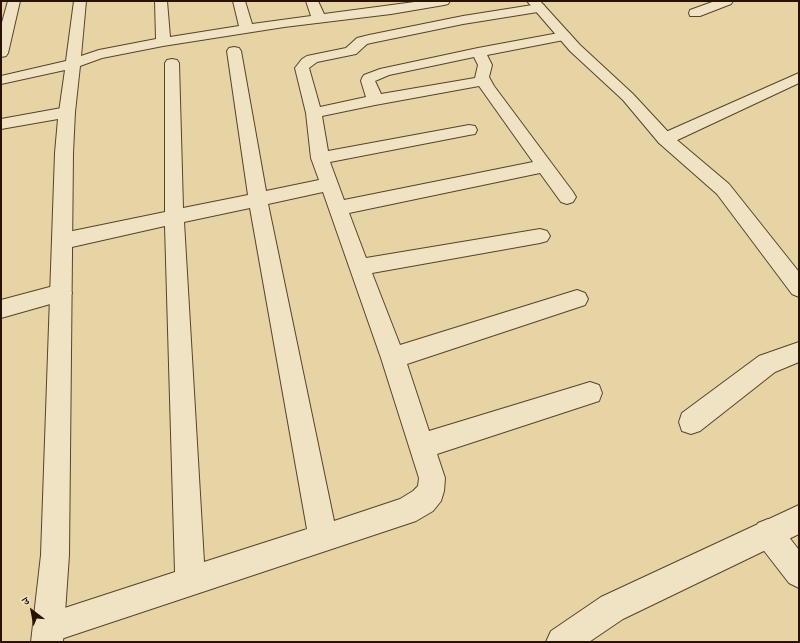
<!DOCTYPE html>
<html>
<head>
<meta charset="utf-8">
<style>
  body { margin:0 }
  #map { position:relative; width:800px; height:643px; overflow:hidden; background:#e7d4a4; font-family:"Gentium Book Plus","Noto Serif Devanagari",serif }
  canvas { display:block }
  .frame { position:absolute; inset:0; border:2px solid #291300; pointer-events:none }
  .north { position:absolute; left:12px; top:591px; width:40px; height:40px; -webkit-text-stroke:3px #efe3c4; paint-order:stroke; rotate:328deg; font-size:11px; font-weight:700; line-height:16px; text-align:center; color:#291300 }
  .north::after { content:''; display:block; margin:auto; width:14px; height:18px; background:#291300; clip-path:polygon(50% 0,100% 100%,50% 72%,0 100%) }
</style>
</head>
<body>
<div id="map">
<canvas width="800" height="643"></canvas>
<div class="frame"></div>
<div class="north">उ</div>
</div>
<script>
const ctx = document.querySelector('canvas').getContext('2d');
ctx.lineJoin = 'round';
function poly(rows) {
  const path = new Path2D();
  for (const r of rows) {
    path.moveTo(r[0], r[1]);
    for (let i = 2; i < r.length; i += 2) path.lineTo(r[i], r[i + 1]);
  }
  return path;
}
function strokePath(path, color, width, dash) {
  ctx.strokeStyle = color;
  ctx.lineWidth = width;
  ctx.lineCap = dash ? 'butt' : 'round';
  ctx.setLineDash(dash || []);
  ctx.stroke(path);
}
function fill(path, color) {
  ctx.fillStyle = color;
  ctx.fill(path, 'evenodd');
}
const minor = poly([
  [8,1,20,1,8,53,6,56,1,57,1,26,8,1],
  [74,1,86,1,81,56,99,50,156,39,155,1,167,1,170,37,239,26,233,1,245,1,252,24,311,16,306,1,318,1,324,14,422,1,450,1,448,4,444,5,391,14,284,27,163,46,102,58,80,66,75,112,73,116,67,117,61,116,59,112,65,70,1,84,1,76,66,61,74,1],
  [715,1,733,1,731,4,700,16,690,16,689,13,690,10,715,1],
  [539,4,544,5,545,8,544,11,463,24,371,43,367,44,356,54,317,62,309,68,320,107,366,97,361,81,362,78,364,75,380,69,478,48,564,32,569,33,571,36,569,39,487,55,492,65,489,77,494,86,573,192,576,197,573,202,567,204,561,202,540,173,349,213,366,258,540,229,547,231,550,236,547,241,540,243,372,273,400,345,577,290,585,293,588,299,585,305,407,364,429,431,590,382,599,385,602,393,599,401,437,454,445,478,444,491,441,501,433,511,416,521,52,642,44,642,37,639,33,628,37,617,175,572,165,226,63,249,56,246,53,241,56,236,63,233,165,212,165,63,167,60,172,59,177,60,179,63,183,208,248,195,227,51,229,48,234,47,239,48,241,51,266,191,319,180,311,158,306,113,295,68,302,59,307,56,346,48,357,38,369,35,463,16,539,4],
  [474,57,478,65,475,78,381,94,375,81,389,75,474,57],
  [479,86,533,162,344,200,330,162,469,135,475,134,477,130,475,126,469,125,328,151,322,116,375,105,479,86],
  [323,192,381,358,419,478,418,486,413,491,400,499,334,521,268,204,323,192],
  [250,208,307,529,204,562,184,222,250,208],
  [799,73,799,83,671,143,665,144,659,143,657,139,659,135,799,73],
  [61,284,68,287,72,293,68,299,1,318,1,300,61,284],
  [799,342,799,362,775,372,700,431,691,434,682,431,679,422,682,413,759,356,799,342],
  [768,519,778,523,799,550,799,588,789,583,758,543,754,533,758,523,768,519]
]);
const tertiary = poly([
  [527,1,540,1,580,45,633,94,671,135,729,184,799,272,799,297,792,294,717,194,659,143,623,100,570,51,527,1],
  [67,107,73,108,75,112,73,153,69,555,63,642,31,642,41,555,55,153,58,119,1,129,1,119,67,107],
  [799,505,799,534,623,619,589,642,546,642,551,631,601,597,799,505]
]);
strokePath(minor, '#584329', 2);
strokePath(tertiary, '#584329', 2);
fill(minor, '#efe3c4');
fill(tertiary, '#efe3c4');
</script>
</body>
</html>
